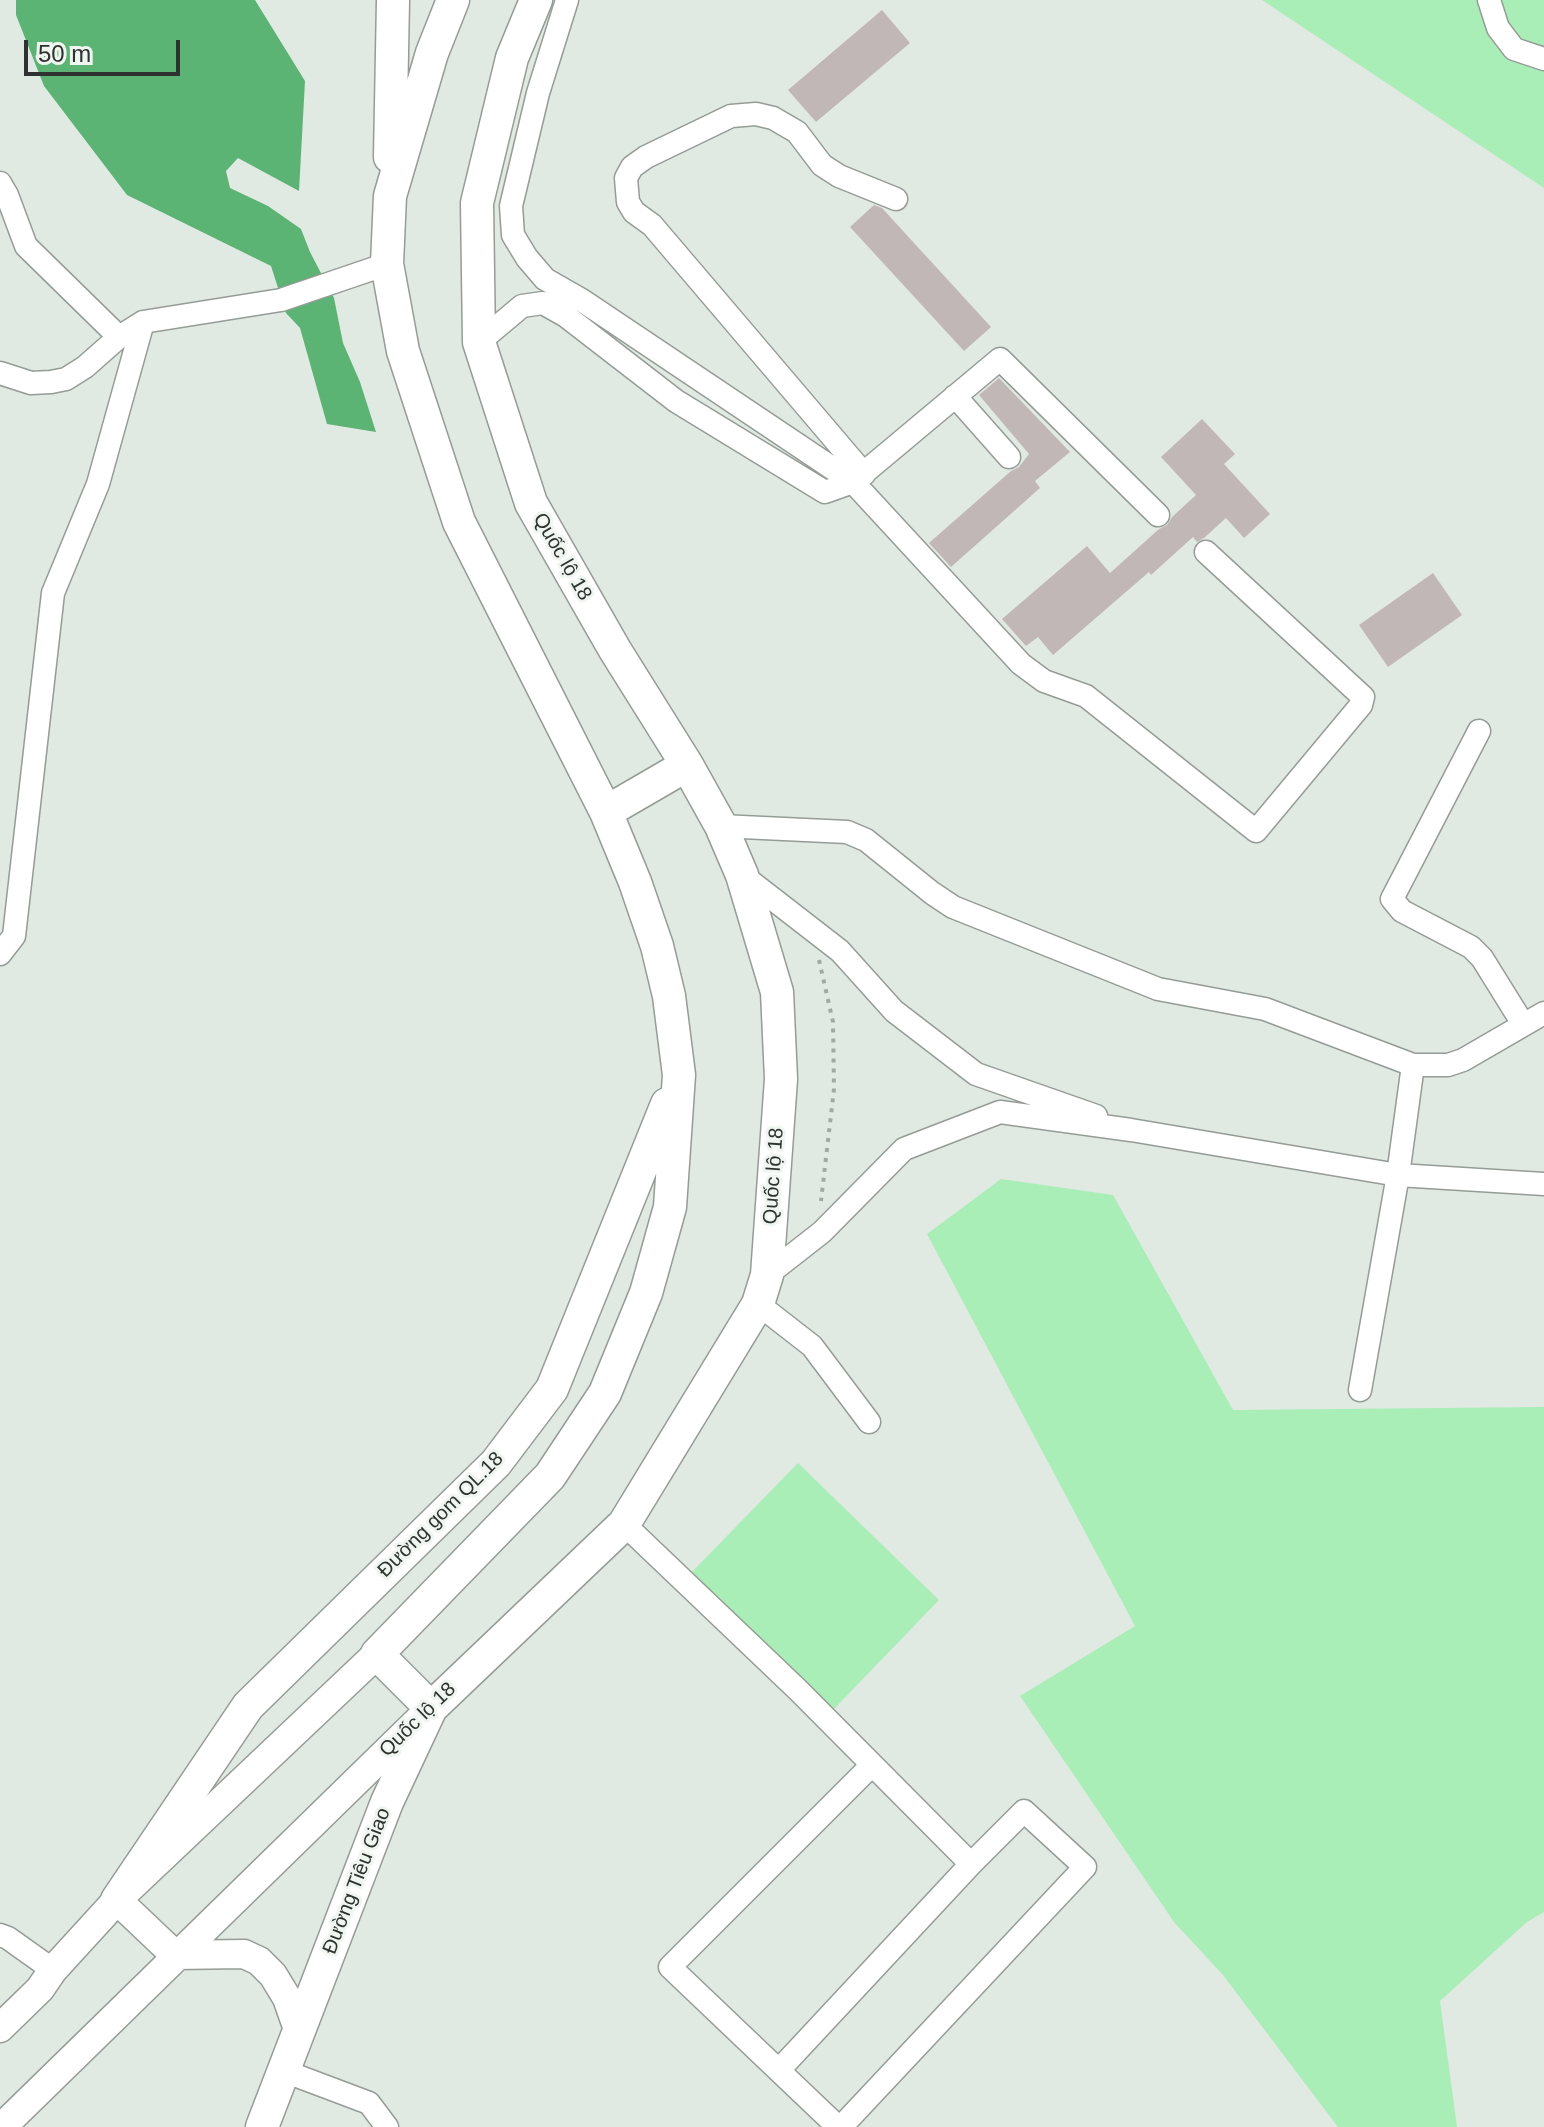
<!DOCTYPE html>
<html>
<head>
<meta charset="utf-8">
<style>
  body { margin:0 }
  #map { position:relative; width:1544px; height:2127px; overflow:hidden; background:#e1e9e3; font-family:Helvetica,sans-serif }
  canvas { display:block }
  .scale { position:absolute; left:24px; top:40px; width:156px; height:36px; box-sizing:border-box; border:4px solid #2f3230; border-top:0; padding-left:10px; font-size:24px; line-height:28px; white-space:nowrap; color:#2f3230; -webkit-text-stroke:6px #eff6f0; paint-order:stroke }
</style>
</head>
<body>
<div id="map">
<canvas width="1544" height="2127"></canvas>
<div class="scale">50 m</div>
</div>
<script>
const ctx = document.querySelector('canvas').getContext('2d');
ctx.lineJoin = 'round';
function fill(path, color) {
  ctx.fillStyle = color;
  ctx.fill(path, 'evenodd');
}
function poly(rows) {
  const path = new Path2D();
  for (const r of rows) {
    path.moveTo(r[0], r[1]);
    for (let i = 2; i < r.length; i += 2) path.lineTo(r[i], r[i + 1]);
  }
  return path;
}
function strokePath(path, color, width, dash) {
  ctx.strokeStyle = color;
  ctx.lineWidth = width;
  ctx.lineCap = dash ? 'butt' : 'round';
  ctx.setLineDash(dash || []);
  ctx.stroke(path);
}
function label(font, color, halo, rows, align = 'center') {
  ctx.font = font + ' Helvetica,sans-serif';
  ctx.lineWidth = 6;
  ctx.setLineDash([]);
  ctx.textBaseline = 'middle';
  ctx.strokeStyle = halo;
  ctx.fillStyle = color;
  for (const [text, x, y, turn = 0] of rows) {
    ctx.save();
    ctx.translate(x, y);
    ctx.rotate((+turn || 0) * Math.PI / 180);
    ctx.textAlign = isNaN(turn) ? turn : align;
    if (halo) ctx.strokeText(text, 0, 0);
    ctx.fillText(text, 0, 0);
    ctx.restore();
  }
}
const green = poly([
  [1262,0,1544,0,1544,188],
  [1001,1179,1113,1195,1233,1410,1544,1407,1544,1912,1527,1922,1440,2001,1457,2127,1338,2127,1223,1975,1174,1922,1020,1696,1135,1626,927,1234],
  [798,1463,939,1600,833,1710,691,1573]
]);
const water = poly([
  [16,0,255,0,305,81,299,191,238,158,226,171,230,188,268,206,301,229,310,252,334,298,343,343,360,382,376,432,327,424,300,328,286,313,271,266,127,195,44,86,16,15]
]);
const building = poly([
  [882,10,910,43,816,122,788,90],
  [874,205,882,208,991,327,964,351,850,227],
  [999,378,1070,452,1035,481,1040,488,951,567,929,543,1011,471,1019,467,1029,454,979,395],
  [1202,419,1235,454,1224,464,1270,514,1244,538,1226,518,1204,538,1197,542,1193,537,1151,575,1149,572,1053,655,1038,637,1026,646,1002,619,1087,546,1110,573,1159,529,1167,525,1172,517,1196,495,1161,457],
  [1433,573,1462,615,1388,667,1359,625]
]);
const path = poly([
  [819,960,833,1022,834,1089,821,1201]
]);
const minor = poly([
  [567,0,538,93,511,206,513,235,527,258,545,279,580,299,853,482,1021,664,1044,681,1086,696,1256,831,1361,705,1363,697,1206,552],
  [1489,0,1498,28,1514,49,1544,59],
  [0,183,7,195,26,246,119,337],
  [479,342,522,306,543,303,566,316,676,401,825,492,853,482,1000,359,1158,515],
  [0,373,31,383,51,382,66,379,85,367,119,337,143,322,281,300,387,264],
  [955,396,1009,457],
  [864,474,652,225,634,212,628,202,626,178,632,167,646,157,731,116,756,114,773,118,797,132,822,165,839,176,896,199],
  [1479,731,1392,899,1402,911,1471,947,1482,958,1523,1024],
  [721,826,847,832,866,840,932,893,953,907,1158,989,1265,1009,1413,1065,1448,1065,1463,1060,1544,1013],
  [742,875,840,951,894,1011,976,1074,1096,1116],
  [0,954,14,936,53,593,98,484,143,322],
  [767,1275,822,1232,904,1149,1000,1112,1131,1130,1398,1175,1544,1184],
  [758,1304,812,1346,869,1422],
  [1360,1390,1398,1175,1413,1065],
  [624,1524,798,1690,971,1864],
  [0,1935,8,1938,53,1970],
  [779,2070,971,1864,1024,1811,1085,1867,841,2127],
  [284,2071,369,2103,387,2127],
  [838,2127,670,1967,872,1765]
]);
const major = poly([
  [117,1900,175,1955,244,1954,259,1961,273,1975,287,1998,299,2032],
  [0,2028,40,1989,53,1970,117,1900,377,1654],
  [2,2127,425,1714]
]);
const highway = poly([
  [390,157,393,0],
  [606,812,687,765],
  [431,1708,377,1654,550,1476,605,1393,646,1293,670,1207,679,1075,669,996,657,946,635,882,606,812,459,522,403,351,387,264,390,196,432,53,453,0],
  [117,1900,248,1706,496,1463,552,1389,667,1104],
  [262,2127,387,1802,431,1708,624,1524,758,1304,767,1275,781,1079,777,992,742,875,721,826,687,765,615,650,531,503,479,342,477,203,512,58,536,0]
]);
const streetNames = [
  ["Quốc lộ 18",562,557,60],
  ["Quốc lộ 18",774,1176,-86],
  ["Đường gom QL.18",441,1515,-45],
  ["Quốc lộ 18",418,1720,-44],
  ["Đường Tiêu Giao",357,1881,-69]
];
fill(green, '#a9edb7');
fill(water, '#5bb473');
fill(building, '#c2b7b7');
strokePath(minor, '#959c96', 25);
strokePath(major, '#959c96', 31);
strokePath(highway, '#959c96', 35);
strokePath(path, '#a2a9a4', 4, [4, 6]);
strokePath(minor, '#fff', 22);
strokePath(major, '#fff', 28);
strokePath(highway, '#fff', 32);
label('20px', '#2f3230', '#eff6f0', streetNames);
</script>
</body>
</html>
